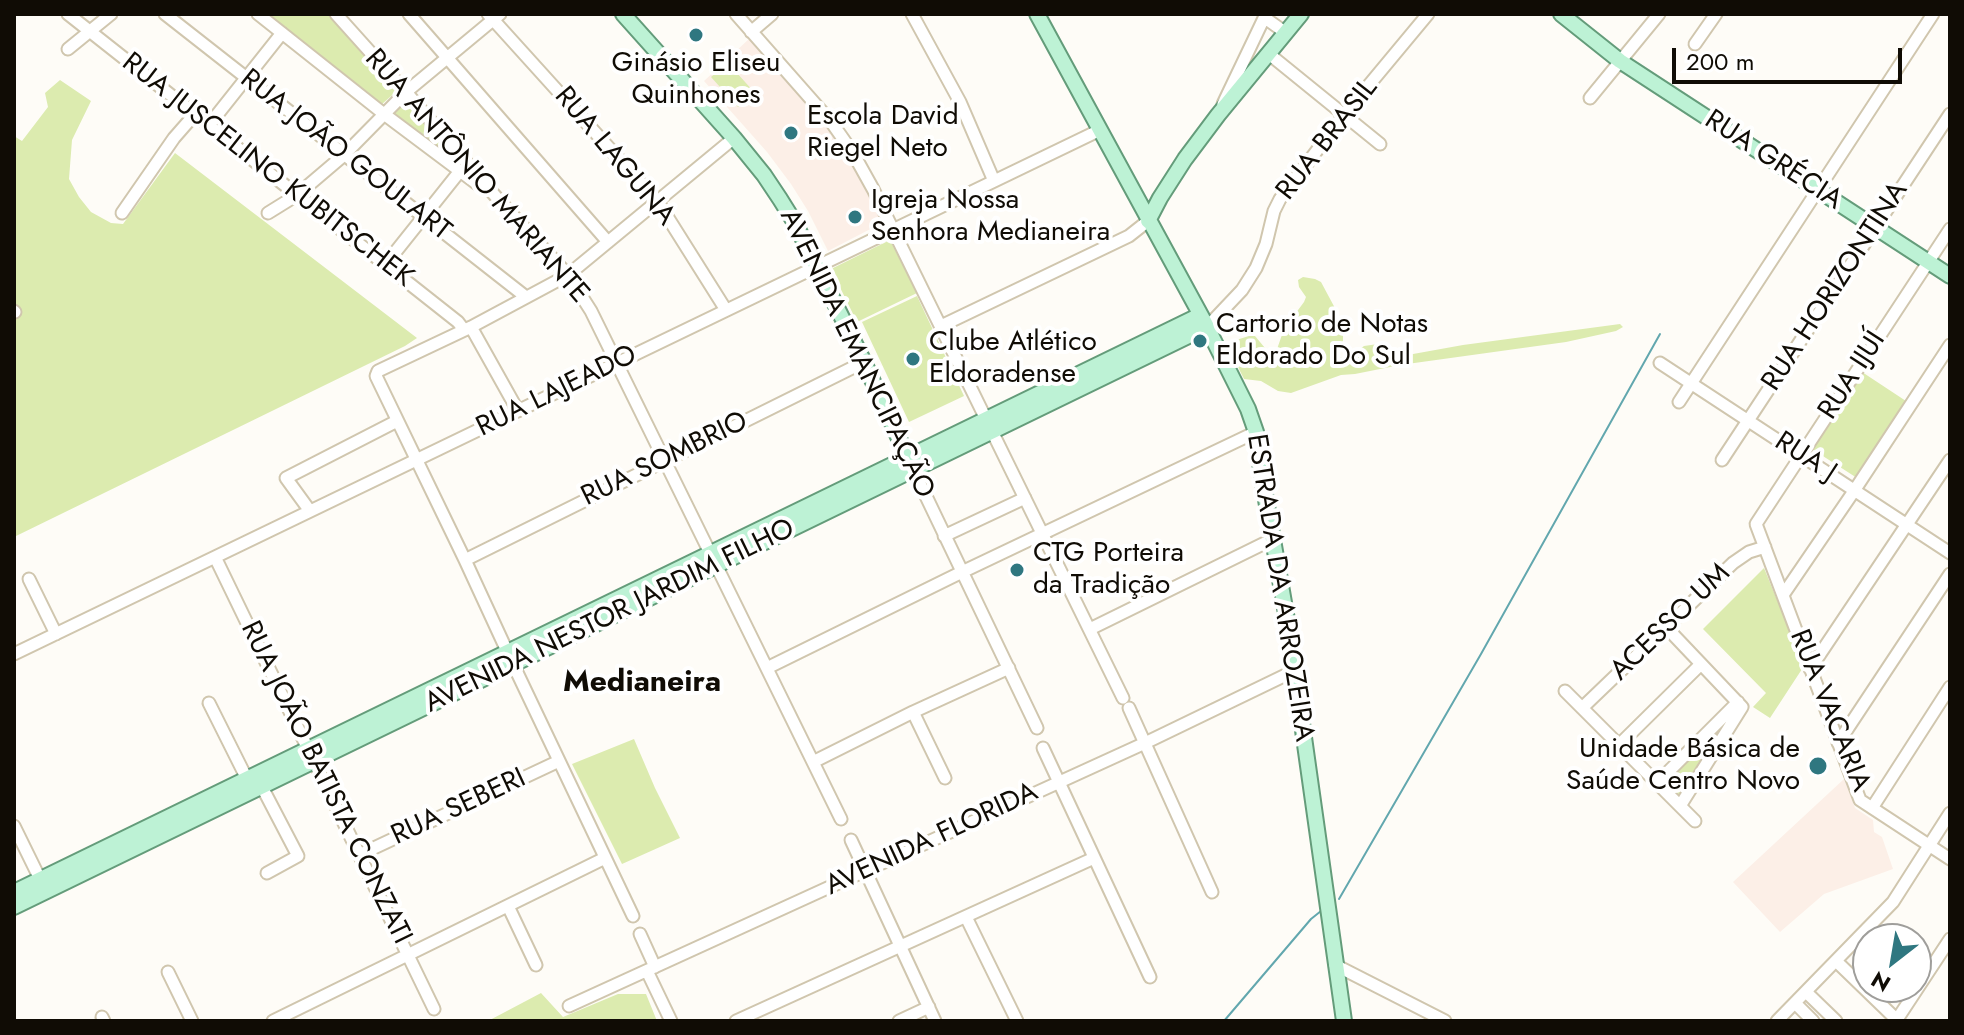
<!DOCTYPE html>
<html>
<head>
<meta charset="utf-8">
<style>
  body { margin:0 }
  #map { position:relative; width:1964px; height:1035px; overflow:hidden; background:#fefcf7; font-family:Jost,sans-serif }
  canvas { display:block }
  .frame { position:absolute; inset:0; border:16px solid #100c05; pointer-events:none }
  .north { position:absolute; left:1852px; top:923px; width:80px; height:80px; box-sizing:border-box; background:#fff; border:2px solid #9f9e9b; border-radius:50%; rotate:211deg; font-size:22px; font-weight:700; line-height:32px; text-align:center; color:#100c05 }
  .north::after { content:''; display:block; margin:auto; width:28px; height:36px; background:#2f7780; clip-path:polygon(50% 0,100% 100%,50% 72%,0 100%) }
  .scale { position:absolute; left:1672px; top:48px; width:230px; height:36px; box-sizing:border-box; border:4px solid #100c05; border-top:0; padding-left:10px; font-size:24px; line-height:28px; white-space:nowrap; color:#100c05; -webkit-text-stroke:6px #fff; paint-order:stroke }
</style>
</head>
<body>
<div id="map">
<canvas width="1964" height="1035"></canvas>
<div class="frame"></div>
<div class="north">N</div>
<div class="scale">200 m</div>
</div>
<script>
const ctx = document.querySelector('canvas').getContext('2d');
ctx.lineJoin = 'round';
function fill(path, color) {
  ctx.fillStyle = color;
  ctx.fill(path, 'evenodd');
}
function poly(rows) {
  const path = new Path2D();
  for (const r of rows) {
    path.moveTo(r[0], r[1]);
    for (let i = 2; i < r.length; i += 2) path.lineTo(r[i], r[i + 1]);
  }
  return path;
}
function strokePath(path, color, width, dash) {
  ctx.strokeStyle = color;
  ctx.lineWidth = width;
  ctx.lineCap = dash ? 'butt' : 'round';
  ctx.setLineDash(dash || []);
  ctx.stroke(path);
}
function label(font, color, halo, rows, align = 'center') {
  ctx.font = font + ' Jost,sans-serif';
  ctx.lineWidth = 8;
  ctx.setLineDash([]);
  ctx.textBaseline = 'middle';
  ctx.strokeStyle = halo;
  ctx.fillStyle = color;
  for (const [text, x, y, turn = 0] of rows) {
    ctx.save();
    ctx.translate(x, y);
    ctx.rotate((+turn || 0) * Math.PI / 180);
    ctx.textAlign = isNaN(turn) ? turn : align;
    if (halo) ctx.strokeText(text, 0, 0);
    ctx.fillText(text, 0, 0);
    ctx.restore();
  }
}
const education = poly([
  [750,38,823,120,861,179,884,222,828,251,808,211,791,184,767,152,704,81],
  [1844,779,1855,808,1873,820,1874,832,1882,837,1893,869,1824,894,1780,932,1733,882]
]);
const green = poly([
  [269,14,331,14,399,89,381,105],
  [728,63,754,92,738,107,711,77],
  [60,80,91,101,72,140,69,179,79,197,91,212,111,223,123,224,175,153,417,338,405,346,14,537,14,136,22,141,48,107,45,93],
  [404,95,474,177,389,110],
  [890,240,917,293,857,322,831,269],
  [1303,277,1315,279,1321,282,1336,310,1343,335,1343,341,1332,356,1337,358,1349,357,1364,346,1378,344,1402,356,1463,345,1620,324,1623,327,1616,331,1566,342,1400,365,1355,374,1341,375,1291,393,1278,391,1261,381,1244,379,1230,351,1233,341,1249,336,1255,336,1270,354,1276,352,1284,329,1304,302,1306,297,1299,287,1298,280],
  [917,296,964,396,909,422,862,322],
  [1862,372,1909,403,1857,478,1812,449],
  [1764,568,1804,666,1770,718,1753,707,1766,693,1703,629],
  [1733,711,1680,797,1663,782],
  [634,739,655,788,680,838,622,864,572,764],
  [541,993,563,1017,618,994,646,994,657,1021,488,1021]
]);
const stream = poly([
  [1339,899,1481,654,1660,334],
  [1224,1021,1311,919,1321,911]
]);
const minor = poly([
  [68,14,458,322,464,330],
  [165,14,526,297],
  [258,14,384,114,480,186],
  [336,14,406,92,497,198,568,275,591,311,841,819],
  [409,14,608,242],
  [488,14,658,202,726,310],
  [736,14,832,123,853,153,873,189,1123,698],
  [912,14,960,102,994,181],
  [1265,18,1286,33],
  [751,32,772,14],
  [1695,44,1716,14],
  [68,49,111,14],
  [1269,54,1380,144],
  [1590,98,1659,14],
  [1223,104,1266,14],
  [209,125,282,33],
  [122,213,174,138,195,114],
  [268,213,297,195,344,155,406,92,500,14],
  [1950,229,1756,524,1860,800,1950,859],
  [385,265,460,171],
  [14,311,15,312],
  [941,326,1129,236,1148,221],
  [471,327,518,411],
  [1207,327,1242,290,1256,268,1266,244,1274,211,1280,199,1344,115,1428,14],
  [1660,363,1950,553],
  [1679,402,1933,14],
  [1722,460,1950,114],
  [913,469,1037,728],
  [310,511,286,478,397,421],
  [944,536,1025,498],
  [215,557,434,1009],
  [465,560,864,362],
  [29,579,56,634],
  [1783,595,1854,491,1950,345],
  [1666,627,1742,707,1680,806],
  [1090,629,1273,539],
  [14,654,1100,130],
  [767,668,962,572,1256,432],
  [1810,669,1950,460],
  [1565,691,1695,821],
  [209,703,247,779],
  [1129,708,1212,892],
  [1582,708,1733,563,1749,552,1765,547],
  [913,712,945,778],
  [1838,743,1950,574],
  [1619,745,1701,664],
  [1043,748,1150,977],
  [813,762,913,712,1009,668],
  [1657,783,1738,702],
  [262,787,298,856,267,873],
  [1872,808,1950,687],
  [14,826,40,879],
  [851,840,935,1021],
  [359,855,559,761],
  [508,906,536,965],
  [633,916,513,664,465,560,376,376,378,371,471,327,568,275,734,138],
  [966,917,1017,1021],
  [640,934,655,967],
  [1836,961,1898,1021],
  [1335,965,1445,1021],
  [647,971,671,1021],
  [168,972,192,1021],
  [1806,992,1836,1021],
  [1795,1003,1813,1021],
  [569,1006,1145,743,1294,671],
  [102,1017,104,1021],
  [273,1021,605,858],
  [736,1021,1094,858],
  [899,1021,929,1007],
  [1777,1021,1893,902,1950,813],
  [1896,1021,1950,939]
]);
const major = poly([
  [623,14,734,138,764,175,780,199,795,223,864,362,911,465],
  [1037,14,1204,321,1248,409,1256,432,1262,477,1289,631,1344,1021],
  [1561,14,1620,61,1950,276],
  [1148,221,1160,198,1185,159,1218,115,1301,14],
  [14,892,1200,315],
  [14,907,1207,327]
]);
const markers = [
  [696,35,8,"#2f7780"],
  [791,133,8,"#2f7780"],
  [855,217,8,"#2f7780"],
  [1200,341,8,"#2f7780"],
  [913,359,8,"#2f7780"],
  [1017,570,8,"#2f7780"],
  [1818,766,10,"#2f7780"]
];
const poiNames = [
  ["Ginásio Eliseu",696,64,"center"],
  ["Quinhones",696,96,"center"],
  ["Escola David",807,117],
  ["Riegel Neto",807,149],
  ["Igreja Nossa",871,201],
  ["Senhora Medianeira",871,233],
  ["Cartorio de Notas",1216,325],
  ["Eldorado Do Sul",1216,357],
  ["Clube Atlético",929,343],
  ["Eldoradense",929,375],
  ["CTG Porteira",1033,554],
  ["da Tradição",1033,586],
  ["Unidade Básica de",1800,750,"right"],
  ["Saúde Centro Novo",1800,782,"right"]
];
const streetNames = [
  ["RUA BRASIL",1328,140,-52],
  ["RUA JOÃO GOULART",345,156,38],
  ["RUA LAGUNA",614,157,50],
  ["RUA GRÉCIA",1773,161,33],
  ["RUA JUSCELINO KUBITSCHEK",267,171,38],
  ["RUA ANTÔNIO MARIANTE",476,177,49],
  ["RUA HORIZONTINA",1836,287,-57],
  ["AVENIDA EMANCIPAÇÃO",856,354,64],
  ["RUA IJUÍ",1853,376,-57],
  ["RUA LAJEADO",557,392,-26],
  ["RUA J",1805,458,33],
  ["RUA SOMBRIO",665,460,-26],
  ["ESTRADA DA ARROZEIRA",1279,588,81],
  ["AVENIDA NESTOR JARDIM FILHO",610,617,-26],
  ["ACESSO UM",1671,623,-44],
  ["RUA VACARIA",1829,711,68],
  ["RUA JOÃO BATISTA CONZATI",325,783,64],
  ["RUA SEBERI",459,808,-25],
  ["AVENIDA FLORIDA",932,840,-25]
];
const neighbourhoodNames = [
  ["Medianeira",642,684]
];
fill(education, '#fcefe7');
fill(green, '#dcebaf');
strokePath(stream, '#62a7ae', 2);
strokePath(minor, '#d0c6ae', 15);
strokePath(major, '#649c7a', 18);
strokePath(minor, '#fff', 11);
strokePath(major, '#bdf2d5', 14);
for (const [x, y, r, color] of markers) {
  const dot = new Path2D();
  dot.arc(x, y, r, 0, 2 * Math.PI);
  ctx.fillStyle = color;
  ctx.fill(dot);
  strokePath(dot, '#fff', 3);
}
label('28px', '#100c05', '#fff', poiNames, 'left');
label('28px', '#100c05', '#fff', streetNames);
label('bold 30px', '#100c05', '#fff', neighbourhoodNames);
</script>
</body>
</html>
